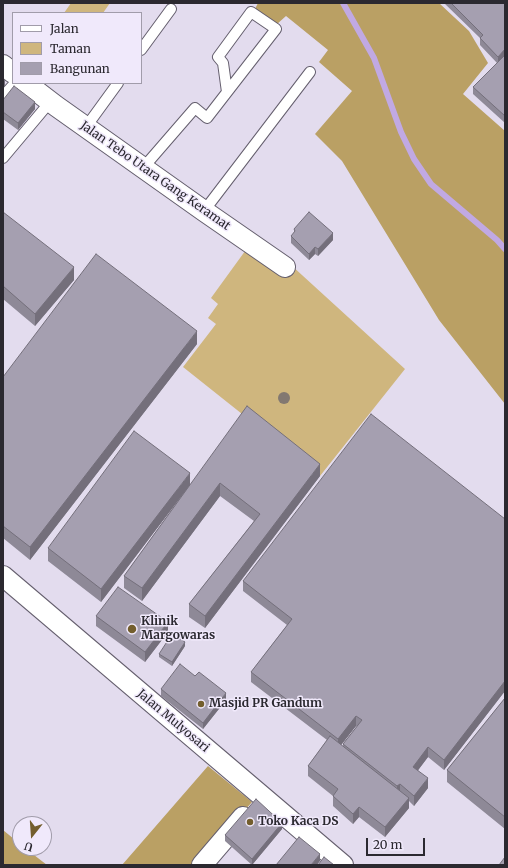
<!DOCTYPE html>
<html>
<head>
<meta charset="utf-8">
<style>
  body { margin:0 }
  #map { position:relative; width:508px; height:868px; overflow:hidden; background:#e3dcee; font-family:Merriweather,serif }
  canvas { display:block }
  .frame { position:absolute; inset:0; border:4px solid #2b2930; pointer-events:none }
  .legend { position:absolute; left:12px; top:12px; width:130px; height:72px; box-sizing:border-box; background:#f0e9fb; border:1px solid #a19caa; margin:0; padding:5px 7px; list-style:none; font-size:12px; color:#2b2930 }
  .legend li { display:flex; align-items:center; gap:8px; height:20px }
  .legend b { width:20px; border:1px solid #a19caa }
  .north { position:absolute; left:12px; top:816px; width:40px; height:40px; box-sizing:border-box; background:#f0e9fb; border:1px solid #a19caa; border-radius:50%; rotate:197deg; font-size:11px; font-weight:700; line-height:16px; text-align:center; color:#2b2930 }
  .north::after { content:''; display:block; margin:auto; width:14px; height:18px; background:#735e2d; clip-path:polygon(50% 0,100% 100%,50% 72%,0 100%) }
  .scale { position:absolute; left:366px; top:838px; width:59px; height:18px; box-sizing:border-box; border:2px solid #2b2930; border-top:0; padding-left:5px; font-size:12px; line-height:14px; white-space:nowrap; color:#2b2930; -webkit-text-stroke:3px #f0e9fb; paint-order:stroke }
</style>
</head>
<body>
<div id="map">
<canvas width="508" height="868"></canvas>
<div class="frame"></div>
<ul class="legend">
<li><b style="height:5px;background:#fff"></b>Jalan</li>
<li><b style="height:11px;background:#cfb67e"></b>Taman</li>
<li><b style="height:11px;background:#a59fb0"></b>Bangunan</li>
</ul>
<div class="north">U</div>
<div class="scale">20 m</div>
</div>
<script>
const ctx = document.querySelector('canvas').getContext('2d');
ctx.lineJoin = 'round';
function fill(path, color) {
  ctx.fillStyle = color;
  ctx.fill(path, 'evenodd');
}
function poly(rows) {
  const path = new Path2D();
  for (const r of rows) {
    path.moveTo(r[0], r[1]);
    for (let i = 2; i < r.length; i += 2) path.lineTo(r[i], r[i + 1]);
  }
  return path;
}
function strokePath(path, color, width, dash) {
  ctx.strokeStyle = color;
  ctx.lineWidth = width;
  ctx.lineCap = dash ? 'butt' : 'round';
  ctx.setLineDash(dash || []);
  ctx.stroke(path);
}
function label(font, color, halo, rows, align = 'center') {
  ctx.font = font + ' Merriweather,serif';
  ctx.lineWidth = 3;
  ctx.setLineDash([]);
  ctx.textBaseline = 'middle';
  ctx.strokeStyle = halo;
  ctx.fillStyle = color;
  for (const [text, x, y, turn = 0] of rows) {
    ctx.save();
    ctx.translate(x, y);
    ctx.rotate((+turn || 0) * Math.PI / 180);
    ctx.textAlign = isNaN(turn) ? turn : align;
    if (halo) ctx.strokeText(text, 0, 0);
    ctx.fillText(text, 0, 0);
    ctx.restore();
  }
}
const green = poly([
  [71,3,110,3,103,13,64,13],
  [248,247,291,265,405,369,320,476,183,367,216,324,208,318,218,304,211,298]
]);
const forest = poly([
  [258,3,439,3,469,31,488,63,463,94,505,131,505,404,439,320,342,161,315,134,352,91,319,62,328,50,286,16,276,25,255,9],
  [208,766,252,802,198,865,122,865],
  [3,830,20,844,20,848,25,848,47,865,3,865]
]);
const stream = poly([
  [343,3,374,58,401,132,414,159,431,184,497,240,505,249]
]);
const lane = poly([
  [141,50,171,9],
  [3,96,15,83],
  [86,127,118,83],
  [3,158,50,102],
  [143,168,195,108,207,118,276,29,251,12,218,57,223,63,227,92],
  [204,211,310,72]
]);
const street = poly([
  [3,65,13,73],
  [26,83,56,106,204,211,285,267],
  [3,576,343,865],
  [202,865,243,817]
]);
const trees = [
  [284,398]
];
const wall = poly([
  [444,3,505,3,505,123,473,94,473,87,497,63,480,45,480,38],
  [3,100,35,109,18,130,3,119],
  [3,212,74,280,35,326,3,299],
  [294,229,333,240,318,256,315,254,309,260,291,243,291,236,294,233],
  [197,344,30,560,3,538,3,377],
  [320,476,205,628,189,617,189,604,254,521,220,496,142,601,124,588,124,576,186,490,101,602,48,561,48,548,190,485],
  [505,519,505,691,444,770,428,757,418,770,428,788,414,806,409,801,409,808,385,837,359,817,353,824,333,806,333,796,308,776,308,766,327,740,251,682,251,672,287,625,243,591,243,581],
  [356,726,357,726,343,744,343,747,341,745],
  [96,616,168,632,145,662,96,626],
  [185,646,172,666,159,657,159,654],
  [161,689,226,700,203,729,161,696],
  [505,698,505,829,447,782,447,770],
  [282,829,252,865,225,841,225,835]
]);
const shadedWall = poly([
  [505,49,505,56,498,64,498,57],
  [5,79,5,86,3,88,3,81],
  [35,102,35,109,18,130,18,123],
  [333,233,333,240,318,256,318,249],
  [315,247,315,254,309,260,309,254],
  [74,267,74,280,35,326,35,314],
  [197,331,197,344,30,560,30,547],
  [320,464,320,476,205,628,205,616],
  [190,473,190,485,101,602,101,589],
  [220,483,220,496,142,601,142,588],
  [168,622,168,632,145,662,145,652],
  [185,642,185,646,172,666,172,662],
  [505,681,505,691,444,770,444,760],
  [226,693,226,700,203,729,203,723],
  [356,716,356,726,338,749,338,739],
  [428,747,428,757,413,777,413,767],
  [428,778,428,788,414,806,414,796],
  [400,784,400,794,397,796,397,786],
  [409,798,409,808,385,837,385,827],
  [359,807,359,817,353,824,353,814],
  [282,823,282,829,252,865,252,859],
  [320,854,320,861,317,865,311,865]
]);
const building = poly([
  [451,3,505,3,505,49,498,57,480,38,483,35,451,3],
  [505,55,505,116,473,87,505,55],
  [14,86,35,102,18,123,3,112,3,100,14,86],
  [3,212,74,267,35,314,3,286,3,212],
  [309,212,333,233,318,249,315,247,309,254,291,236,295,231,294,229,309,212],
  [96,254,197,331,30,547,3,526,3,377,96,254],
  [247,406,320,464,205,616,189,604,260,514,220,483,142,588,124,576,247,406],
  [371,414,505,519,505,681,444,760,428,747,413,767,428,778,414,796,400,784,397,786,343,744,362,720,356,716,338,739,251,672,292,619,243,581,371,414],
  [134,431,190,473,101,589,48,548,134,431],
  [118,587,168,622,145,652,96,616,118,587],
  [172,634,185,642,172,662,159,654,172,634],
  [180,664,195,676,199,672,226,693,203,723,161,689,180,664],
  [505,698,505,817,447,770,505,698],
  [330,736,409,798,385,827,359,807,353,814,333,796,338,789,308,766,330,736],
  [256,799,282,823,252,859,225,835,256,799],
  [299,837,320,854,311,865,276,865,299,837],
  [324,857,334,865,318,865,324,857],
  [505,857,505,865,499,865,505,857]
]);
const markers = [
  [132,629,5,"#735e2d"],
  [201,704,4,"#735e2d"],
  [250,822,4,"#735e2d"]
];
const streetNames = [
  ["Jalan Tebo Utara Gang Keramat",155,176,35],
  ["Jalan Mulyosari",173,721,40]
];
const poiNames = [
  ["Klinik",141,622],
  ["Margowaras",141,636],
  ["Masjid PR Gandum",209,704],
  ["Toko Kaca DS",258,822]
];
fill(green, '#cfb67e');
fill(forest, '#baa064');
strokePath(stream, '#c1a9e3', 6);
strokePath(lane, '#645e6d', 12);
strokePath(street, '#645e6d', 22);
strokePath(lane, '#fff', 10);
strokePath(street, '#fff', 20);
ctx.fillStyle = '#827871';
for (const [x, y] of trees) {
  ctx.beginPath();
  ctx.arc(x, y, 6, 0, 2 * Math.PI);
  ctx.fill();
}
fill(wall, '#8e8997');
fill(shadedWall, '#746f7b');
fill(building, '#a59fb0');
strokePath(building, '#746f7b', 1);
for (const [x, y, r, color] of markers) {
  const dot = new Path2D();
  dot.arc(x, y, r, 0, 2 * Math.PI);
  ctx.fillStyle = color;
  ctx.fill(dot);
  strokePath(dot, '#f0e9fb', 1.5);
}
label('12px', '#2b2930', '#f0e9fb', streetNames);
label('bold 12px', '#2b2930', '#f0e9fb', poiNames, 'left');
</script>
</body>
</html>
